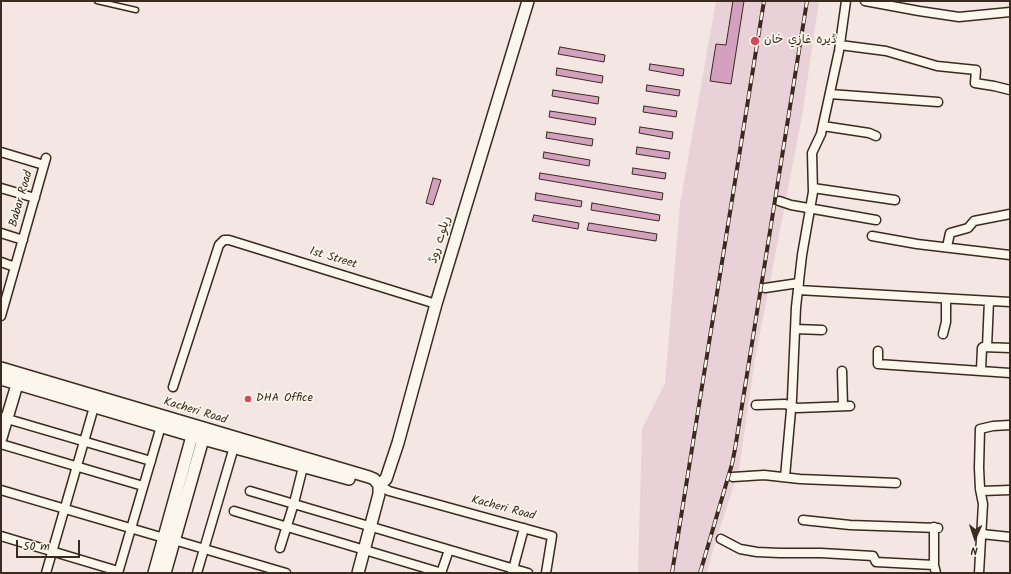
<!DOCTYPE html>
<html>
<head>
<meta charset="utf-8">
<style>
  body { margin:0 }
  #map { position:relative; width:1011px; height:574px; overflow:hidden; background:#f3e6e3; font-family:Kalam,sans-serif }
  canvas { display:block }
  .frame { position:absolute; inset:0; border:2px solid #3b2a1e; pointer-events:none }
  .north { position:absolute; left:955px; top:518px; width:40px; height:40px; -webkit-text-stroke:3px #fbf7ec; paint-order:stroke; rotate:183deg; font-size:11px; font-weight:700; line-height:16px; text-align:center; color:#3b2a1e }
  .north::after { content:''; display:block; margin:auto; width:14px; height:18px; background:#3b2a1e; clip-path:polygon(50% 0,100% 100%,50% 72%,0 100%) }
  .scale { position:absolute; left:16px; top:540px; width:64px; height:18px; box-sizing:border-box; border:2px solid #3b2a1e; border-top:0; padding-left:5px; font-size:12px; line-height:14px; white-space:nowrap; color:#3b2a1e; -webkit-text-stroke:3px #fbf7ec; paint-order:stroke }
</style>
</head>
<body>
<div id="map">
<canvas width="1011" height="574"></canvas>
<div class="frame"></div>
<div class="north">N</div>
<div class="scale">50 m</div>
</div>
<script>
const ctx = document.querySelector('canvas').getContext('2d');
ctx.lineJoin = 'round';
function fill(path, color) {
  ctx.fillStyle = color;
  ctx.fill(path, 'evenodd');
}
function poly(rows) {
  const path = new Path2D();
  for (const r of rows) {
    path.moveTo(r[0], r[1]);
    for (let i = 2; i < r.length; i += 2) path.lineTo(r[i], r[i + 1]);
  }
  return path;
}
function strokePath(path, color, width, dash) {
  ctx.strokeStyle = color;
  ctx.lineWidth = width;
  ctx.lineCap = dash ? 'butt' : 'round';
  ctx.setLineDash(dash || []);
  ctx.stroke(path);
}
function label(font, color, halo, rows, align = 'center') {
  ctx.font = font + ' Kalam,"Playpen Sans Arabic",sans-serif';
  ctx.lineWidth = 3.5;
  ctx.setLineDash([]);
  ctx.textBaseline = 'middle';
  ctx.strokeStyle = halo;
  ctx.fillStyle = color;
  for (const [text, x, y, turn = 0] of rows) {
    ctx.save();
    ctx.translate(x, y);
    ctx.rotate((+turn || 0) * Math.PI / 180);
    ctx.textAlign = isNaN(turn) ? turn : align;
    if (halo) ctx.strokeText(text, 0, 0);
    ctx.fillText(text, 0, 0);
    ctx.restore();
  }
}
const built = poly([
  [716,1,819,1,802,116,755,359,739,469,712,553,707,573,638,573,642,429,665,383,680,204]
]);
const building = poly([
  [733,1,744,1,731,84,710,81,716,44,726,45,733,1],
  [560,47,605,55,604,62,558,54,560,47],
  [650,64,684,69,683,76,649,70,650,64],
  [557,68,603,76,602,83,556,75,557,68],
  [647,85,680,90,679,96,646,91,647,85],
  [553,90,599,97,598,104,552,96,553,90],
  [644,106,677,111,676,117,643,112,644,106],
  [550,111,596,118,595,125,549,117,550,111],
  [640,127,673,132,672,139,639,133,640,127],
  [547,132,593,139,592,146,546,138,547,132],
  [637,147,670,152,669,159,636,154,637,147],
  [544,152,590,160,589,166,543,158,544,152],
  [633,168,666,173,665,179,632,174,633,168],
  [540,173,663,193,662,200,539,179,540,173],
  [433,178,441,180,433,205,426,203,433,178],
  [536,193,582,201,581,207,535,200,536,193],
  [592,203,660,215,659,221,591,210,592,203],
  [534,215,579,223,578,229,532,221,534,215],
  [589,223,657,234,656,241,587,230,589,223]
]);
const lane = poly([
  [97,1,136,10]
]);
const street = poly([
  [865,1,919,11,959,17,1010,12],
  [840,45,886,51,937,66,976,70,975,83,994,86,1010,90],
  [830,94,938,102],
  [823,126,869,133,876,136],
  [1,152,44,165],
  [1,188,35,198],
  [813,188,895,200],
  [779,201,791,205,876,220],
  [1,233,23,240],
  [872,236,917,244,1010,255],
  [947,247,950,233,968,228,974,221,1010,214],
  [1,262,15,267],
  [765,288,799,283],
  [798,290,1010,302],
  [1,316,46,158],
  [795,329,822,330],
  [943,334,946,322,946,299],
  [987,347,989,301],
  [878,351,878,364,1010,373],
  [981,370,982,348,983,347,1010,348],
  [842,371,843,406],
  [173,387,219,245,224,240,229,240,436,304],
  [756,405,785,404,797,408,850,406],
  [1,417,151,461],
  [1,444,143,486],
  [733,477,764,475,800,479,896,483],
  [785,477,792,399,796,307,802,255,813,192,812,153,821,134,839,51,846,1],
  [379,485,389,491,552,536,546,573],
  [980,489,982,491,1010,490],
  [1,490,164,538],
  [250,491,528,573],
  [234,511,442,573],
  [803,520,850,525,938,528],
  [982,534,1010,537],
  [1,536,118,571],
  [721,539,740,549,757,552,780,553,821,553,873,556,876,562,934,565,936,573],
  [174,540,286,573],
  [280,548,294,503,303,467],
  [934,565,934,527],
  [46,573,94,407],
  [118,573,161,426],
  [197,573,234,447],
  [441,573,449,550],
  [512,573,524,528],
  [979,573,983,504,980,489,979,468,980,429,993,426,1010,425]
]);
const secondary = poly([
  [1,368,369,477,374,479,379,485],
  [1,379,203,439,349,479],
  [1,438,19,378],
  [379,485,386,479,398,443,436,304,528,1],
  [154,573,194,429],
  [165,573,205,432],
  [358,573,379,494,379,485]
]);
const rail = poly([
  [672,573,764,1],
  [700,573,732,464,735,449,807,1]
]);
const markers = [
  [755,41,5,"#d1495b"],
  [248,399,4,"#d1495b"]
];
const poiNames = [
  ["ڈيره غازي خان",764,41],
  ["DHA Office",256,399]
];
const streetNames = [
  ["Babar Road",22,199,-74],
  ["ریلوے روڈ",441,240,-73],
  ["1st Street",333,259,17],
  ["Kacheri Road",195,412,17],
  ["Kacheri Road",503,509,15]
];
fill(built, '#e9d1d8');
fill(building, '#d3a1bf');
strokePath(building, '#3b2a1e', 1);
strokePath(lane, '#3b2a1e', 7);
strokePath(street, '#3b2a1e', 11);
strokePath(secondary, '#3b2a1e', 14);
strokePath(lane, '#fbf7ec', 4);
strokePath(street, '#fbf7ec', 8);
strokePath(secondary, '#fbf7ec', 11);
strokePath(rail, '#3b2a1e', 4);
strokePath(rail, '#fbf7ec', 2.5, [8]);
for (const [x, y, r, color] of markers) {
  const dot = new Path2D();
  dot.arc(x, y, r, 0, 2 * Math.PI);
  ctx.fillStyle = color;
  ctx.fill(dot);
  strokePath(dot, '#fbf7ec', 1.5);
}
label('12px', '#3b2a1e', '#fbf7ec', poiNames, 'left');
label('12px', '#3b2a1e', '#fbf7ec', streetNames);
</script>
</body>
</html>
